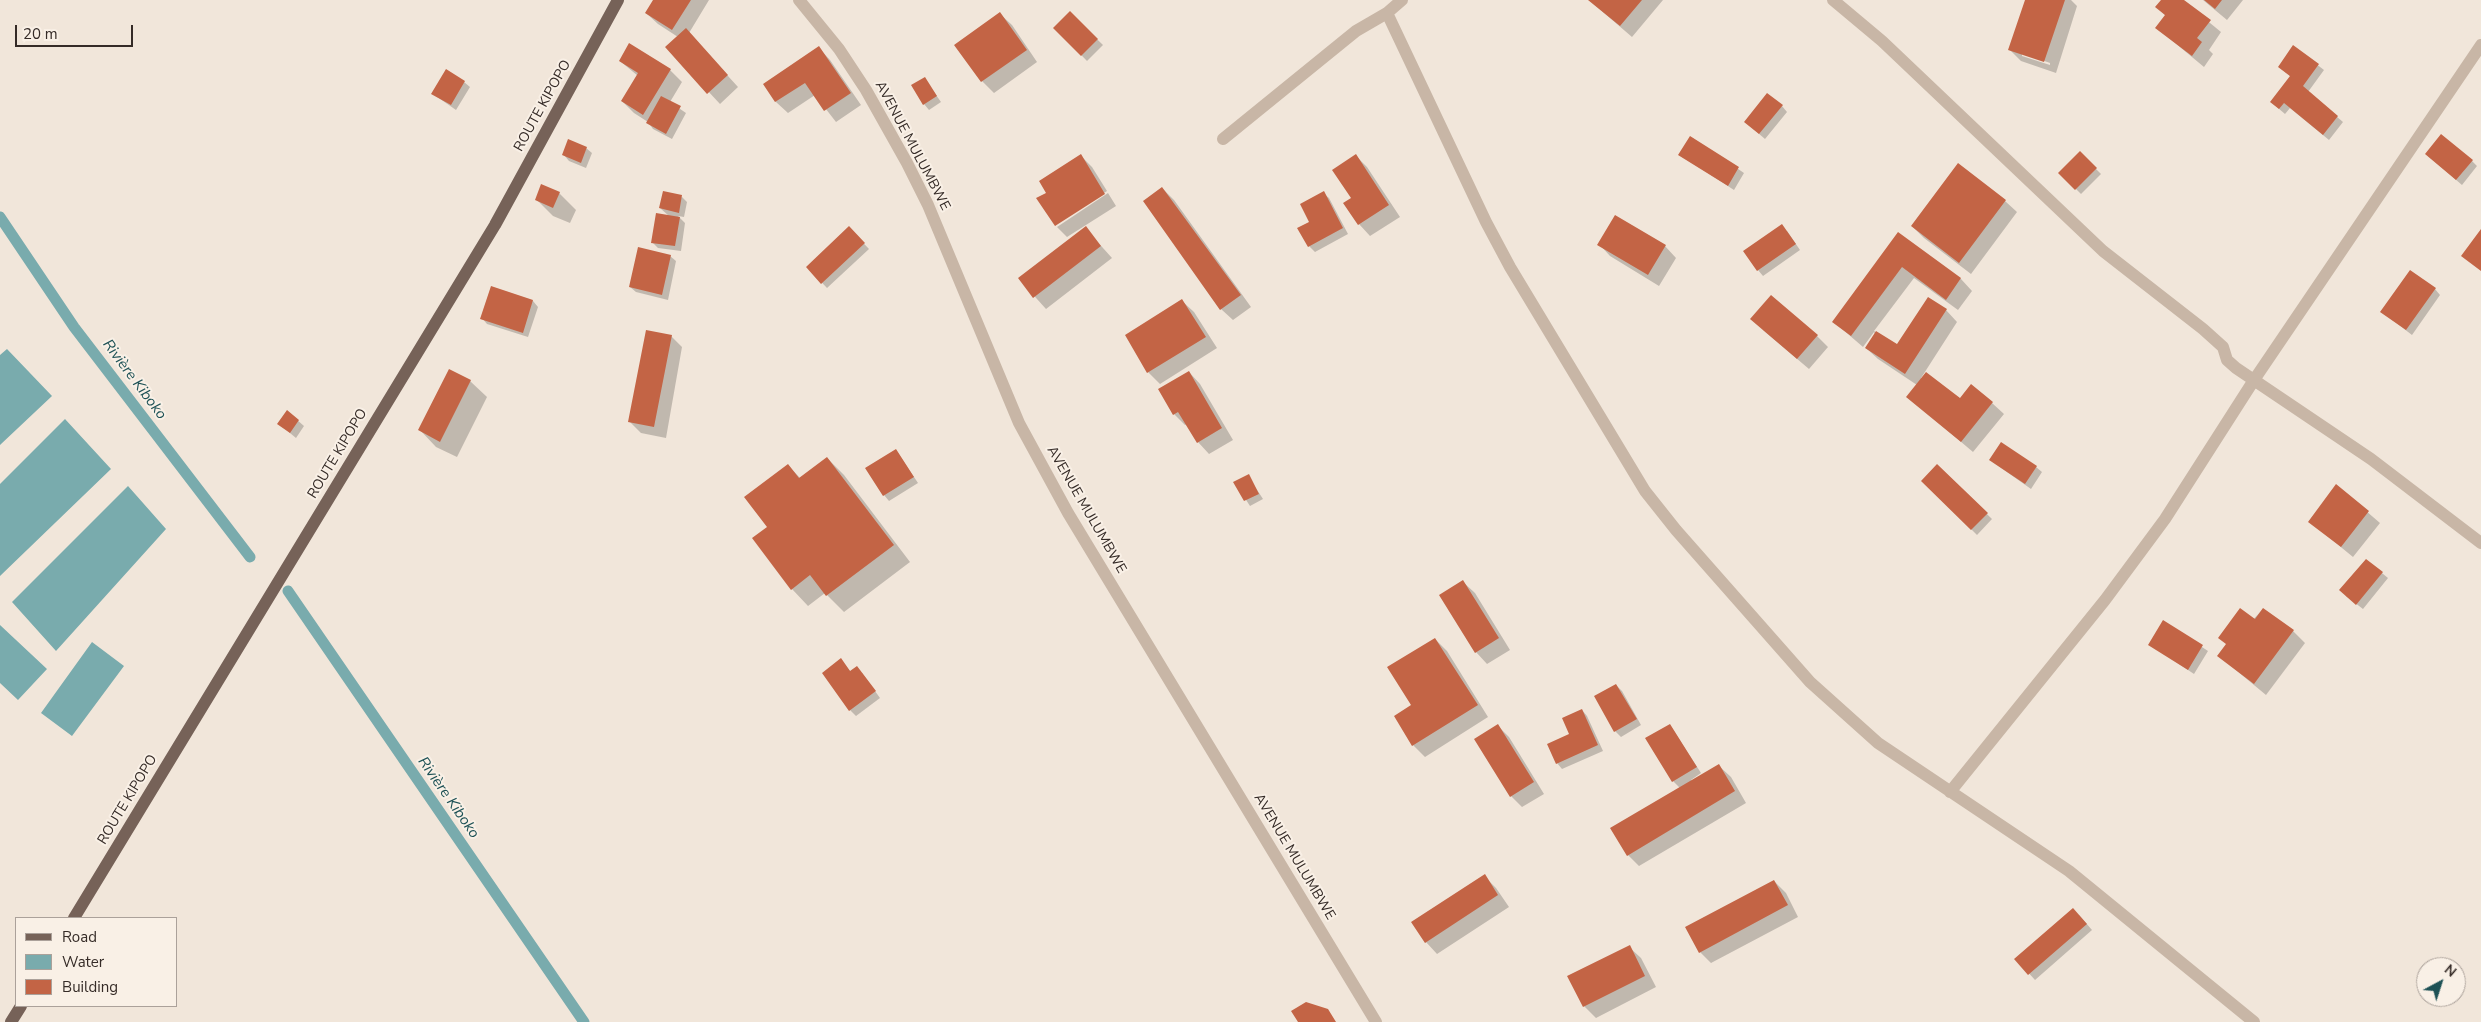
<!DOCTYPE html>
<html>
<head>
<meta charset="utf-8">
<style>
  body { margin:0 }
  #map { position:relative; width:2481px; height:1022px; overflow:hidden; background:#f1e6da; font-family:"Nunito Sans",sans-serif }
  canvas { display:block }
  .legend { position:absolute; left:15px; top:917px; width:162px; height:90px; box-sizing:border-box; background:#f9f0e6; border:1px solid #aba19a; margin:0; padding:6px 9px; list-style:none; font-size:15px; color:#352b27 }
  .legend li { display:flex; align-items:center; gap:10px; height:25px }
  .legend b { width:25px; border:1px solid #aba19a }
  .north { position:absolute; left:2416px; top:957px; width:50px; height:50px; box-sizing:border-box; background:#f9f0e6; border:1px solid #aba19a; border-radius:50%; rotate:40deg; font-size:14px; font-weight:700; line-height:20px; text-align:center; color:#352b27 }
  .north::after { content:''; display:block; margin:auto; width:18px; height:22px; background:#1d5155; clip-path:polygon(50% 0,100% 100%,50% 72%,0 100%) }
  .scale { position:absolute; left:15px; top:25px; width:118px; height:22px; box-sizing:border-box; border:2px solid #352b27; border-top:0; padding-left:6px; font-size:15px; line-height:18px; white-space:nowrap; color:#352b27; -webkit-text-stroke:4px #f9f0e6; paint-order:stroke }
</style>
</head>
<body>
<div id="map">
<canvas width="2481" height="1022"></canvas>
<ul class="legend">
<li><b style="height:6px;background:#766258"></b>Road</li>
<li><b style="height:14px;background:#79abad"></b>Water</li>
<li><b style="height:14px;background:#c36445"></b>Building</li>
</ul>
<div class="north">N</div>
<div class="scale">20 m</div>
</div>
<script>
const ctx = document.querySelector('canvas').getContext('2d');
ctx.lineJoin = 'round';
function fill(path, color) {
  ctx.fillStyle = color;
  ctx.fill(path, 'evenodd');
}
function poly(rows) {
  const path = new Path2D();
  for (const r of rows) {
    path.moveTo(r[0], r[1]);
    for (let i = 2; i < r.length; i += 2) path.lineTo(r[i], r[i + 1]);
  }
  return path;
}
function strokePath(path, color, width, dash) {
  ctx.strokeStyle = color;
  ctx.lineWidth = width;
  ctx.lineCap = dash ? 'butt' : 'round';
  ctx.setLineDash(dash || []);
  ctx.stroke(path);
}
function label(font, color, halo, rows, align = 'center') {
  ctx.font = font + ' "Nunito Sans",sans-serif';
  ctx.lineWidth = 4;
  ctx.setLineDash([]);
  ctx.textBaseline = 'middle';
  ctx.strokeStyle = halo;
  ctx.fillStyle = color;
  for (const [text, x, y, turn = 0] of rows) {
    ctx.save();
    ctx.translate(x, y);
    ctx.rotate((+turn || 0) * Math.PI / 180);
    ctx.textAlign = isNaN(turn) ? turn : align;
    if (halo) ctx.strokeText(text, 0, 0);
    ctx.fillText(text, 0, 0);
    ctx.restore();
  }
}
const water = poly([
  [7,349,52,396,0,445,0,355],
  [65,419,111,469,0,576,0,484],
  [128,486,166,529,56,651,12,602],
  [0,625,47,669,18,700,0,683],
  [92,642,124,666,72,736,41,713]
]);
const shadow = poly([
  [654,0,709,0,689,33,738,87,720,104,667,47,678,37,658,24,646,13],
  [1589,0,1663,0,1632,37],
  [2027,0,2071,0,2077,6,2056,73,2021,61,2010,50],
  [2022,53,2050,63,2050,65,2022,56],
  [2162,0,2182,0,2221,32,2209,50,2213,54,2204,67,2157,28,2166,16,2157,7],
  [2203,0,2243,0,2227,20],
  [1070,13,1103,45,1087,61,1055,28],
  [1000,14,1012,25,1037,62,994,93,982,81],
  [630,45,670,70,682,82,670,102,686,113,672,139,653,129,648,122,634,113,622,101,638,76,620,61],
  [2293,46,2324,70,2308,92,2343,122,2329,140,2290,108,2285,114,2271,102,2291,77,2279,67],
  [819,48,830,60,861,105,836,122,815,95,788,113,776,102,765,84],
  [924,78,941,102,929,110,924,104],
  [464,82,470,87,456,110,433,94],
  [1782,106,1787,112,1765,139,1751,127],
  [1691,137,1744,173,1734,190,1680,155],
  [586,148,592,153,586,168,569,161,564,155],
  [2080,153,2101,174,2081,194,2060,173],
  [2426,154,2472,161,2477,166,2462,185],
  [1081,156,1092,167,1107,191,1056,224,1056,226,1038,199,1048,193],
  [1356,156,1367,167,1400,217,1370,236,1359,224,1352,198],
  [1958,165,2005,201,2017,212,1971,274,1924,238,1912,226],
  [1162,188,1174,200,1251,307,1233,320,1221,309],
  [559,193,576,210,570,223,553,216,536,199],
  [1108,193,1116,206,1067,237,1057,227],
  [1323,193,1329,198,1348,234,1315,252,1309,246],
  [682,197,687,202,684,217,678,216,685,223,681,251,658,248,652,242,669,216,660,208],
  [849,228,869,249,827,288,807,267],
  [1085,228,1112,258,1046,309,1019,279],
  [1787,231,1800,250,1763,276,1758,270],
  [1898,233,1961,279,1972,291,1958,310,1914,278,1874,331,1897,346,1946,310,1957,322,1921,378,1960,400,1992,403,2004,414,1973,452,1908,397,1917,385,1878,359,1866,348,1875,334,1874,332,1863,347,1834,322],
  [1599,244,1665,246,1676,258,1659,286,1610,256],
  [670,256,676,261,668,300,636,292,630,287],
  [492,288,533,301,538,307,528,337,487,324,482,318],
  [2435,289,2440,295,2412,335,2382,312],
  [1182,301,1194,312,1217,348,1160,384,1148,372],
  [1763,330,1817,336,1828,347,1809,369],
  [671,336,682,347,666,438,641,433,630,422],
  [1189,372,1200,384,1233,440,1209,454,1198,442,1187,424,1185,425,1174,414],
  [470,381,487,397,457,457,436,447,420,430],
  [288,412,304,426,296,438,279,424],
  [896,450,918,483,889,501,884,495],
  [827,458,844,475,910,562,844,612,825,593,808,606,792,589,769,527,788,465,800,478],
  [1990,460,2036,467,2042,472,2031,489],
  [1938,466,1992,519,1977,535,1923,481],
  [1248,476,1263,499,1250,506,1235,483],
  [2337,486,2380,523,2353,557,2309,521],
  [2366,560,2388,578,2363,609,2346,596],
  [1463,582,1475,593,1510,650,1487,664,1476,652],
  [2263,609,2293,631,2305,643,2266,695,2219,656],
  [2164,622,2208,651,2194,674,2149,644],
  [1435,639,1447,651,1488,717,1425,757,1413,745,1413,706],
  [841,660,851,672,862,673,880,698,856,716,850,710],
  [1616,685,1622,691,1641,725,1621,737,1615,731],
  [1582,710,1587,716,1603,751,1562,769,1557,763],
  [1670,725,1701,773,1691,780,1692,782,1719,766,1731,777,1746,803,1639,866,1628,855,1680,788,1673,781,1647,739],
  [1498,726,1509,737,1544,794,1522,807,1511,796],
  [1484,876,1496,888,1509,907,1437,954,1426,942],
  [1774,881,1786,893,1798,917,1711,963,1700,952],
  [2079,915,2092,930,2035,980,2016,959],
  [1629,947,1641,958,1656,987,1596,1018,1584,1006]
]);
const stream = poly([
  [0,217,74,327,250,557],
  [288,591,584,1022]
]);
const building = poly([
  [653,0,691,0,672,30,645,13],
  [1588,0,1642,0,1620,26],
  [2025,0,2065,0,2044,62,2008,50],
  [2161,0,2184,0,2211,20,2197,38,2202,42,2192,56,2155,28,2165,15,2155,7],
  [2204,0,2222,0,2215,9],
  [1070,11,1098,39,1081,56,1053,28],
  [1000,12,1027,50,981,82,954,45],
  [686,28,728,75,707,94,665,47],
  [629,43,671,69,643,115,621,101,638,73,619,61],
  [2293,45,2319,64,2303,86,2338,116,2323,135,2284,103,2279,109,2270,102,2290,76,2278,67],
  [819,46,851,93,824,111,805,83,775,102,763,84],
  [446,69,465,81,451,105,431,94],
  [925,77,937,96,923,105,911,85],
  [1767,93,1783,105,1759,134,1744,122],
  [661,96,681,106,666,134,646,123],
  [2441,134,2473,160,2456,180,2425,154],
  [1690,136,1739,167,1728,186,1678,155],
  [568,139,587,147,581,163,562,155],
  [2080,151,2097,168,2075,190,2058,173],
  [1081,154,1105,194,1055,226,1036,198,1046,193,1039,181],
  [1356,154,1389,205,1358,225,1343,203,1351,198,1332,170],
  [1958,163,2006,200,1959,263,1911,226],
  [541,184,560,192,553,208,535,200],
  [1162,187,1241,295,1220,310,1143,201],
  [663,191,682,195,679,213,659,208],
  [1324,191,1343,228,1308,247,1297,228,1309,222,1300,204],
  [656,213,680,217,675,246,651,243],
  [1615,215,1666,245,1648,275,1597,245],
  [1782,224,1796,244,1757,271,1743,251],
  [849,226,865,243,821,284,806,267],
  [1086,226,1101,246,1033,298,1018,278],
  [2481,229,2481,271,2461,256],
  [1898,232,1961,278,1946,300,1902,267,1851,336,1832,322],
  [638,247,671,255,662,295,629,287],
  [2410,270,2436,288,2406,330,2380,312],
  [491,286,533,300,523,333,480,319],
  [1771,295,1818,335,1797,359,1750,319],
  [1928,297,1947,309,1905,374,1865,348,1876,331,1897,344],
  [1182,299,1206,337,1147,373,1125,335],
  [646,330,672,335,654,427,628,422],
  [449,369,471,380,440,442,418,430],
  [1189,371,1222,428,1197,443,1178,412,1173,415,1158,389],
  [1926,372,1960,398,1971,384,1993,402,1961,442,1906,397],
  [287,410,299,420,290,433,277,424],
  [2001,442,2037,466,2025,484,1989,460],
  [896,449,914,477,883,496,865,468],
  [827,457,894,545,826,596,810,575,791,590,752,538,767,527,744,497,788,464,799,478],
  [1937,464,1988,513,1971,530,1921,481],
  [1249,474,1259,494,1244,501,1233,482],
  [2336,484,2369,511,2341,547,2308,522],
  [2366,559,2383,572,2356,605,2339,590],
  [1463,580,1499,638,1475,653,1439,595],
  [2240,608,2255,619,2263,608,2294,630,2254,684,2217,656,2226,644,2218,638],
  [2163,620,2203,645,2188,670,2148,645],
  [1435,638,1478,705,1412,746,1394,716,1411,705,1387,667],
  [841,658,850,671,857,666,876,691,849,711,822,673],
  [1616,684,1637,719,1614,732,1594,696],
  [1582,709,1598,745,1556,764,1547,744,1569,734,1562,718],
  [1498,724,1534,782,1510,797,1474,739],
  [1670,724,1697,767,1672,782,1645,738],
  [1719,764,1735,791,1627,856,1610,828],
  [1485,874,1498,895,1425,943,1411,922],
  [1774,880,1788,905,1699,953,1685,927],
  [2073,908,2087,924,2028,975,2014,959],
  [1630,945,1645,976,1583,1007,1567,976],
  [1306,1002,1328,1009,1336,1022,1298,1022,1291,1011]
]);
const minor = poly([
  [799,0,839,49,866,90,907,163,928,205,1019,423,1068,513,1376,1022],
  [1833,0,1882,41,2103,251,2203,329,2223,347,2227,360,2236,368,2371,459,2481,543],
  [1387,13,1486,222,1510,267,1645,491,1676,530,1810,682,1878,743,2069,871,2254,1022],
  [1223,139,1356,31,1387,13,1402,0],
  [1950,792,2105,600,2165,519,2254,380,2481,45]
]);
const major = poly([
  [74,918,495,225,618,0],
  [11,1022,21,1006]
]);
const streetNames = [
  ["ROUTE KIPOPO",543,106,-61],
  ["AVENUE MULUMBWE",912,146,62],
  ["ROUTE KIPOPO",338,454,-59],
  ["AVENUE MULUMBWE",1086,510,60],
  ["ROUTE KIPOPO",128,800,-59],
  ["AVENUE MULUMBWE",1294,857,59]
];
const waterNames = [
  ["Rivière Kiboko",134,380,53],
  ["Rivière Kiboko",448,798,55]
];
fill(water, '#79abad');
fill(shadow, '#0003');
strokePath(stream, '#79abad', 11);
fill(building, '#c36445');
strokePath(minor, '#c8b6a6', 12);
strokePath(major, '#766258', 12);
label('14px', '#352b27', '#f9f0e6', streetNames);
label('italic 15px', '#1d5155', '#f9f0e6', waterNames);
</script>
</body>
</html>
